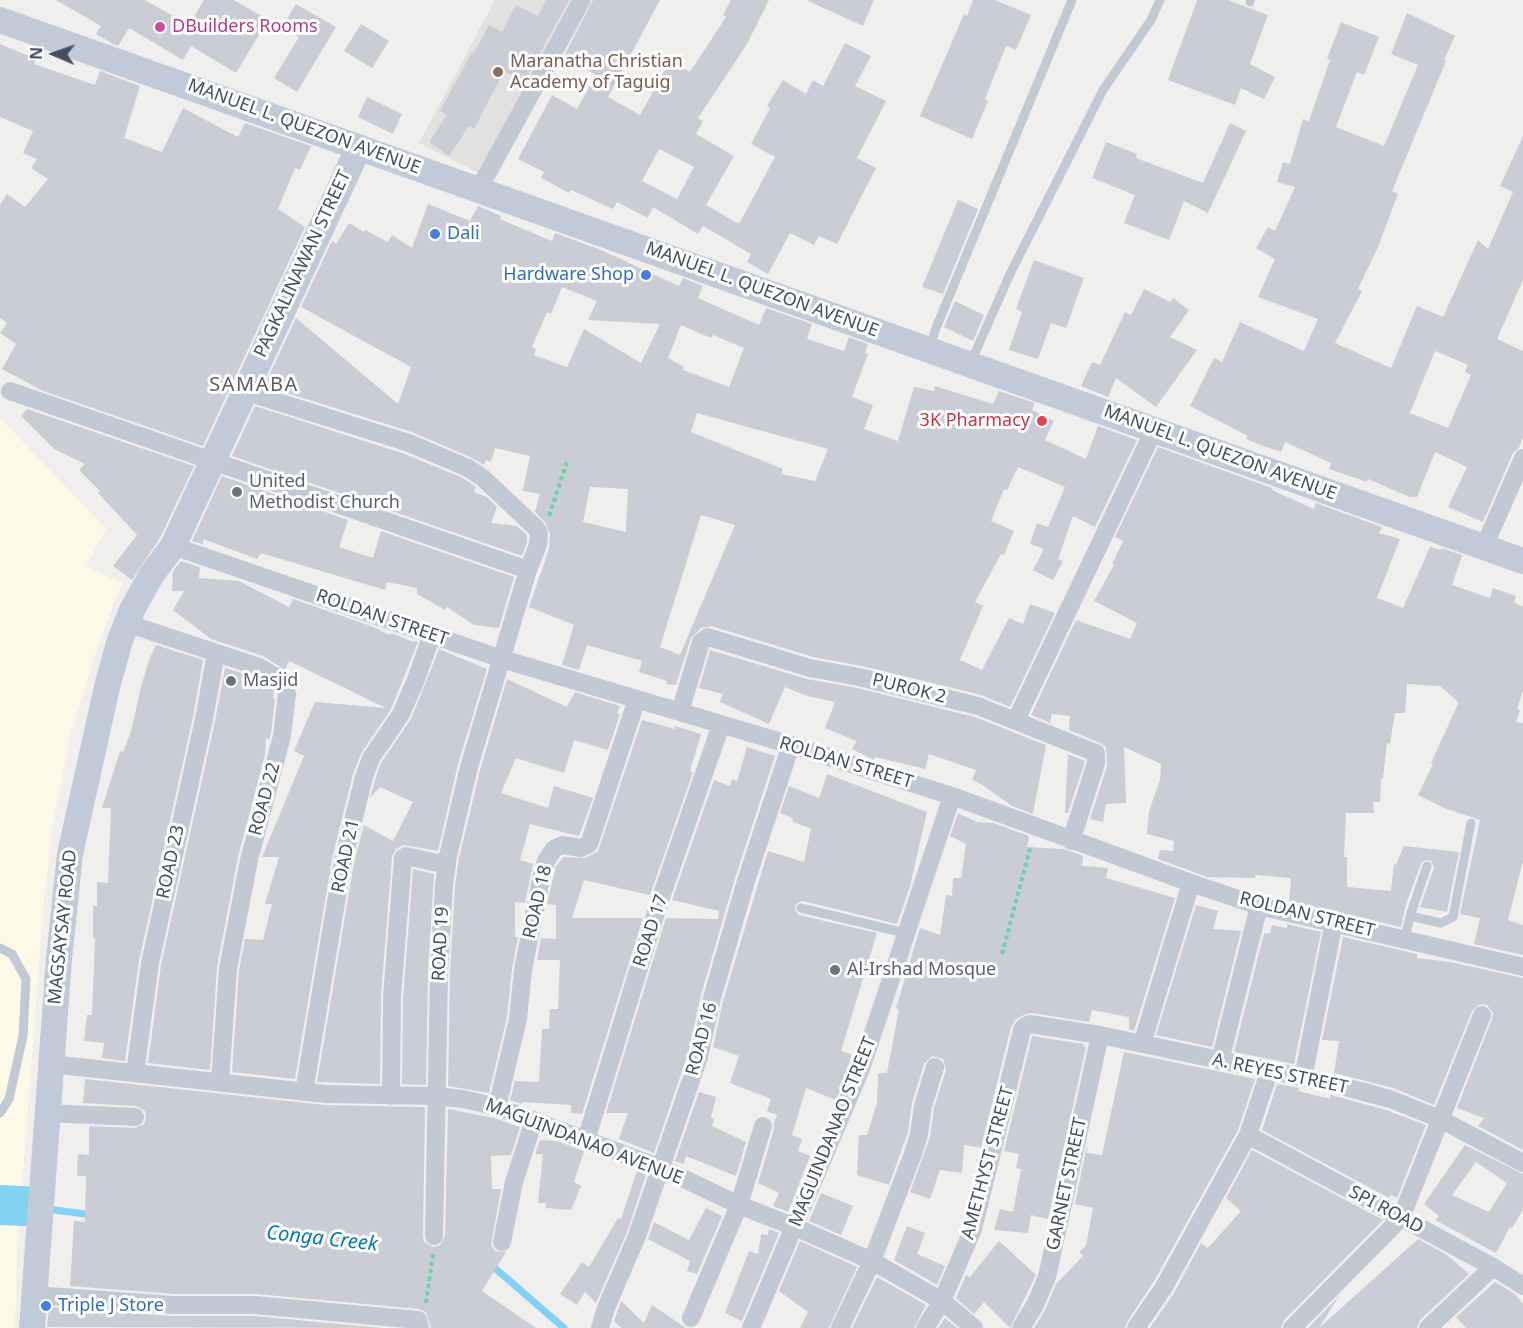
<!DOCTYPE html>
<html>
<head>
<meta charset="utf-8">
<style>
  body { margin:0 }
  #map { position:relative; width:1523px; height:1328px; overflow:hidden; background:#f1efee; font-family:"Noto Sans",sans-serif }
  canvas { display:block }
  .north { position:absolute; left:24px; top:24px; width:60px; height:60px; -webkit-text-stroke:4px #fff; paint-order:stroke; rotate:272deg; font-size:16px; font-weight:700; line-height:24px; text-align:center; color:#45505e }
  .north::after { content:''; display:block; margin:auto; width:21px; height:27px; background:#45505e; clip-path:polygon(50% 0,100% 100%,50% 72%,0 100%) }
</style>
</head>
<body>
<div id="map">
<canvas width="1523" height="1328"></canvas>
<div class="north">N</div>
</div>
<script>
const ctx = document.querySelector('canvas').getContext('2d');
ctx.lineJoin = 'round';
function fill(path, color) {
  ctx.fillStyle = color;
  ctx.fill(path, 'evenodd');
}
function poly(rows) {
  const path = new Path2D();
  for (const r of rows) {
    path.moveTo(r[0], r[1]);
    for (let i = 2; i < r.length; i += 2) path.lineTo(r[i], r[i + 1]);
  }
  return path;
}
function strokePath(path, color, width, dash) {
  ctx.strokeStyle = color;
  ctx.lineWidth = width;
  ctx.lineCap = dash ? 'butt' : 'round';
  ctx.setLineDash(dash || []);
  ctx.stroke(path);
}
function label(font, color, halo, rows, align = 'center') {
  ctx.font = font + ' "Noto Sans",sans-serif';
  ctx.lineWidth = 6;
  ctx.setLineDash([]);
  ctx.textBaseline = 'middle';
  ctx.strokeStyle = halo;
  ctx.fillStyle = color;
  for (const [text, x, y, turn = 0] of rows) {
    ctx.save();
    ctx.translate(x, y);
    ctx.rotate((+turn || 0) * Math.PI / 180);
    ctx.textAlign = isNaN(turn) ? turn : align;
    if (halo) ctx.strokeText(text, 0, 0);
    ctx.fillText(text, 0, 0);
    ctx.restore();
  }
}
const commercial = poly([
  [0,418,106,529,86,566,122,583,97,648,70,737,52,830,43,911,17,1252,15,1328,0,1328]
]);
const education = poly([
  [495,0,579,0,483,175,419,143]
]);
const stream = poly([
  [55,1210,92,1215],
  [489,1263,564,1328]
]);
const river = poly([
  [0,1205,23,1206]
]);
const building = poly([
  [56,0,145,0,189,25,204,0,234,0,268,20,236,73,191,46,183,60,129,28,118,46,113,44,96,34,101,26],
  [546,0,569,0,525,81,504,71,474,129,469,126,449,156,429,142,447,115,440,111,472,52,474,53,489,25,502,32,516,5,538,16],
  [593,0,660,0,608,97,640,115,670,61,690,72,726,17,723,15,731,0,769,0,747,44,698,118,703,121,696,134,734,156,706,205,739,224,775,157,751,144,770,108,767,106,783,80,806,94,813,80,823,86,845,43,871,56,855,86,886,101,857,158,876,168,837,244,819,236,814,245,790,233,768,274,747,262,751,254,703,226,698,234,653,207,648,218,617,202,613,209,571,190,569,193,541,178,544,172,518,159,552,95,577,109,596,75,563,58],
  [659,149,694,167,677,199,642,181],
  [806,0,874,0,863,26],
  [973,0,995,0,1031,15,1016,50,1006,46,985,99,988,101,972,139,920,116,964,14,967,16],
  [1197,0,1228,0,1268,15,1250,64,1275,77,1264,99,1241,88,1235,105,1168,80],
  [296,4,336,27,297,92,274,78,299,37,282,27],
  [1407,13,1455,36,1444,60,1446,61,1392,191,1398,194,1378,247,1358,289,1362,291,1335,343,1391,368,1417,306,1443,317,1478,240,1488,249,1513,192,1500,186,1523,136,1523,280,1497,339,1523,351,1523,437,1519,448,1513,453,1483,522,1448,507,1467,467,1435,452,1417,497,1410,497,1368,479,1367,482,1329,469,1331,463,1285,442,1281,452,1263,446,1246,439,1248,436,1190,406,1214,358,1222,362,1240,322,1304,351,1318,319,1258,297,1275,259,1256,248,1268,227,1275,231,1295,187,1277,182,1283,162,1290,164,1303,119,1309,121,1330,60,1327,59,1341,22,1379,37,1364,75,1357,72,1336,127,1384,146,1418,65,1391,54],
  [1435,351,1468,365,1465,372,1471,375,1448,428,1410,413],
  [361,24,389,41,372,68,344,51],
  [0,44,36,59,34,64,95,85,100,71,140,86,124,138,162,152,183,108,238,137,245,123,311,146,300,170,295,168,278,209,305,227,203,446,43,391,2,369,16,344,0,333,7,323,0,318,0,205,7,194,25,207,48,179,31,168,37,159,23,153,33,131,0,117],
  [367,97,402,114,393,134,358,117],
  [1230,123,1246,131,1208,213,1184,201,1169,240,1124,223,1135,195,1092,178,1106,142,1137,154,1136,158,1203,183],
  [958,200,978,209,943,294,922,287],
  [428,204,470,221,478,206,501,216,500,219,552,241,555,233,601,250,679,286,683,278,703,286,698,298,759,325,766,308,812,324,807,339,844,351,849,337,868,344,865,353,868,354,852,397,873,405,864,429,898,441,914,387,934,391,935,386,993,404,999,391,1035,403,1032,410,1054,421,1045,440,1086,459,1098,426,1137,440,1095,527,1073,516,1058,559,1063,561,1053,580,1033,570,1044,549,1030,544,1037,523,1048,527,1065,487,1018,467,1007,490,1004,489,991,521,1014,531,1004,555,1001,554,975,602,983,606,960,660,982,670,1009,618,1023,624,1030,604,1055,613,1010,707,981,695,862,666,813,657,711,626,701,628,691,638,676,685,666,684,667,681,639,672,642,661,587,645,579,670,562,665,574,625,529,607,549,549,550,534,545,522,535,512,540,494,523,491,530,456,495,448,491,462,486,460,484,465,472,458,412,432,264,386,296,318,398,404,411,367,301,307,332,241,336,244,349,223,364,232,365,230,388,242,392,235,412,248],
  [562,287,597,301,588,320,660,324,641,363,584,329,567,367,534,355,536,349,532,347,547,312,551,314],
  [681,325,711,338,713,335,744,348,729,387,683,370,684,367,668,358],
  [697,413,828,449,815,481,781,474,783,469,691,432],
  [590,487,628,489,626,532,583,522],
  [701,515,735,525,680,655,660,647],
  [1034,260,1084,278,1066,328,1051,323,1038,359,1009,350,1022,312,1016,309],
  [1144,289,1170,302,1173,298,1189,310,1170,337,1197,350,1156,407,1116,378,1108,397,1081,386,1092,362,1100,365,1125,312,1131,315],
  [955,301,984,315,973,341,944,327],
  [255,406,405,454,463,478,476,487,474,492,487,497,497,507,491,523,517,526,527,535,527,542,522,556,232,456],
  [27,409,194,466,160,538,132,580,113,566,137,535,98,493,100,491,79,470,85,464,54,449,21,416],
  [1158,447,1272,488,1272,490,1314,509,1316,503,1382,527,1379,533,1400,539,1377,598,1403,608,1430,547,1442,550,1442,548,1462,555,1452,585,1490,598,1493,588,1516,596,1514,603,1523,606,1523,691,1517,709,1520,710,1516,722,1523,723,1523,861,1508,920,1523,925,1523,955,1474,944,1480,918,1460,914,1480,820,1444,808,1418,795,1433,764,1431,763,1458,704,1457,701,1440,686,1407,684,1405,713,1395,713,1390,744,1387,743,1383,779,1381,778,1380,802,1373,802,1374,813,1346,813,1344,857,1347,857,1347,887,1391,891,1394,864,1396,865,1404,846,1459,852,1447,912,1420,907,1434,868,1432,862,1429,860,1423,861,1421,864,1406,904,1401,927,1289,901,1291,878,1255,875,1255,878,1207,877,1158,859,1160,850,1173,851,1174,841,1147,834,1149,811,1160,780,1161,764,1124,747,1126,803,1106,804,1103,822,1090,819,1107,766,1106,747,1100,743,1069,730,1070,716,1052,714,1050,723,1031,715,1076,620,1130,639,1137,623,1094,601,1114,565,1112,564,1123,541,1115,537],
  [222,476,348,520,339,547,373,558,381,531,514,577,499,628,474,625,447,607,445,610,417,594,417,588,387,582,385,590,261,553,257,559,203,539,203,544,192,541],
  [181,561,200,567,199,578,239,581,289,607,293,599,371,626,390,635,391,633,414,642,414,641,418,642,391,709,362,752,353,774,332,859,295,1079,232,1072,239,970,245,939,263,940,272,904,265,904,279,857,262,857,304,756,294,751,315,702,386,708,289,661,285,670,263,656,211,639,173,610,184,591,172,591,173,571],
  [156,645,203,660,193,717,139,961,125,1061,102,1058,104,1043,84,1041,87,1015,92,1015,95,938,93,938,93,906,97,906,97,882,108,883,111,808,102,808,120,751,123,752,131,731,141,687,149,660],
  [439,649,487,669,458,764,438,851,404,845,396,849,392,857,381,996,380,1084,317,1082,354,863,364,825,393,841,413,802,380,787,370,798,375,780,381,763,411,719],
  [710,650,807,679,857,688,975,717,1046,745,1033,814,1012,806,981,784,972,780,976,770,929,754,925,769,875,757,874,760,852,749,857,741,825,728,835,702,807,696,785,687,769,724,720,702,723,694,699,688],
  [225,668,254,677,269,686,274,691,273,699,275,699,271,734,269,740,266,738,265,755,238,857,217,967,210,1070,148,1063,161,965,215,721],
  [507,679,567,707,575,692,620,706,617,713,620,714,608,750,574,740,564,773,516,758,501,793,548,808,554,786,593,798,579,836,530,824,520,860,533,864,525,903,515,902,515,937,518,937,512,969,507,1017,489,1093,448,1086,450,973,455,886,459,858,480,770],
  [642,720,675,729,675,726,701,734,690,771,693,772,650,895,584,880,572,918,643,918,582,1114,571,1113,571,1105,522,1102,522,1104,510,1100,515,1081,539,1082,542,1029,549,1029,550,1009,558,1009,560,960,537,960,541,938,556,939,556,905,547,904,556,866,564,857,585,858,598,851],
  [747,747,775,756,735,878,701,995,688,1054,654,1153,619,1139,628,1113,606,1113,666,918,718,919,719,911,672,900,714,780,730,786,732,779,737,781],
  [1068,754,1085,761,1068,813,1065,813],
  [827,774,927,812,910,886,897,924,803,901,799,902,795,906,795,910,799,915,877,933,841,1051,851,1054,848,1072,836,1100,806,1088,792,1135,802,1139,798,1151,810,1156,788,1212,773,1206,779,1193,758,1183,774,1129,774,1123,777,1115,767,1111,771,1099,730,1083,739,1056,713,1047,723,1001,768,851,804,862,811,829,793,822,792,818,780,813,789,786,819,798],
  [958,813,977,822,994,823,1029,836,1027,847,1063,849,1073,852,1083,856,1082,866,1108,868,1106,878,1175,898,1134,1031,1129,1029,1129,1017,1092,1010,1089,1022,1032,1013,1026,1014,1016,1019,1011,1027,981,1148,964,1145,962,1173,940,1170,930,1199,910,1192,930,1137,934,1108,946,1070,943,1059,932,1056,924,1064,912,1103,908,1132,889,1185,857,1175,859,1135,867,1135,877,1103,878,1073,887,1073,899,1009,896,1008,920,928,940,935,946,895,952,896,953,878,961,878,966,844,950,836],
  [413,869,434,874,428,972,426,1085,402,1084,403,998],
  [1196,905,1218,911,1213,929,1241,931,1212,1047,1156,1035],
  [1287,924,1321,932,1294,1064,1234,1052,1264,933,1270,934,1272,925,1287,928],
  [1343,937,1417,954,1417,958,1450,962,1523,978,1523,1150,1478,1126,1484,1118,1457,1108,1492,1019,1493,1013,1487,1005,1480,1004,1472,1011,1434,1105,1393,1088,1334,1073,1339,1041,1322,1040],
  [1032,1036,1084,1044,1083,1047,1086,1047,1048,1219,1031,1215,1028,1233,994,1230,1000,1209,1013,1212,1021,1169,1016,1168,1019,1154,1004,1151],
  [1124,1052,1255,1079,1238,1130,1154,1281,1127,1322,1125,1328,1034,1328,1045,1310,1056,1284,1083,1256,1079,1252,1086,1246,1093,1208,1075,1204,1087,1145,1087,1153,1102,1155],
  [85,1079,325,1105,425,1107,423,1236,424,1242,433,1247,440,1245,445,1236,448,1109,494,1118,520,1127,511,1155,491,1156,492,1189,501,1189,491,1245,495,1251,506,1252,482,1291,536,1328,431,1328,426,1312,419,1309,256,1294,173,1294,70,1286,74,1221,85,1222,86,1176,77,1176,78,1154,89,1155,89,1126,135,1128,144,1124,146,1118,145,1111,136,1106,83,1103],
  [1277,1084,1299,1088,1298,1091,1330,1099,1331,1095,1386,1110,1426,1125,1397,1198,1391,1195,1389,1198,1262,1130],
  [699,1092,716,1097,711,1118,714,1119,712,1126,746,1142,736,1176,686,1156,684,1164,675,1161],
  [540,1140,557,1141,584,1151,574,1182,581,1186,571,1210,546,1208,546,1203,538,1203,543,1154,535,1154],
  [1465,1145,1523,1174,1523,1210,1512,1228,1510,1227,1496,1253,1435,1220,1439,1216,1424,1204],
  [1476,1162,1507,1183,1489,1212,1452,1195],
  [1252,1150,1383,1220,1284,1320,1281,1328,1150,1328,1174,1293,1201,1243,1208,1248,1241,1211,1226,1198],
  [637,1171,646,1175,627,1232,596,1303,585,1292,577,1305,560,1294,582,1262,589,1267,618,1218,621,1219],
  [821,1193,853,1206,841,1235,809,1221],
  [706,1208,722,1216,697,1274,687,1271,690,1261,648,1239,654,1222,689,1240],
  [907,1226,925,1233,917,1254,945,1266,937,1285,894,1260],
  [769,1229,779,1233,742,1321,725,1313,749,1251,758,1254,761,1234,768,1235],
  [1418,1239,1447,1255,1469,1274,1420,1320,1417,1328,1308,1328,1339,1296,1319,1328],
  [800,1241,857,1267,829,1328,800,1328,808,1312,779,1291],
  [999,1241,1036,1275,1010,1328,984,1302,974,1314,956,1298,966,1275,970,1277],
  [877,1277,926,1305,914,1328,852,1328],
  [1495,1282,1515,1294,1523,1304,1523,1328,1466,1328,1456,1317],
  [621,1301,644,1323,652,1305,686,1328,621,1328,614,1321],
  [49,1307,172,1316,254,1316,382,1328,47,1327],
  [945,1318,957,1328,938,1328]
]);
const path = poly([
  [549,516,567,462],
  [1002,954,1031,845],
  [426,1303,433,1254]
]);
const lane = poly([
  [1250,2,1250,0],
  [930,347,936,328,1072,0],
  [970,364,1011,272,1103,90,1151,20,1160,0],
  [801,908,905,933],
  [1410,916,1441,923,1453,917,1471,823],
  [1405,939,1410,916,1427,866],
  [0,948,12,954,26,979,23,1036,9,1099,0,1113]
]);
const street = poly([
  [479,189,582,0],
  [10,391,528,570],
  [243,391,409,443,468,468,483,478,536,528,539,533,538,545,528,570,469,767,448,856,444,885,439,973,434,1236],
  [173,546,502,659,791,745,952,796,1191,883,1259,906,1523,967],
  [1484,547,1523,458],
  [126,623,259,667,276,677,284,685,287,694,282,736,249,860,228,969,220,1082],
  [680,712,701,642,708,637,810,668,859,677,978,706,1096,753,1096,763,1071,841],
  [1016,720,1154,430],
  [1142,1044,1191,883],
  [1220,1061,1259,906],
  [51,1064,326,1094,436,1096,463,1099,497,1107,661,1168,739,1205,795,1227,872,1261,942,1301,974,1328],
  [135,1073,150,963,204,719,216,653],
  [1303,1078,1334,922],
  [304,1092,343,861,364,777,371,758,401,714,415,682,432,635],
  [391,1096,392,997,403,858,406,856,447,865],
  [497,1107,518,1019,523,970,541,879,546,861,554,849,562,845,581,848,589,844,637,699],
  [47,1113,135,1117],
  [1248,1135,1493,1267,1523,1286],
  [586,1140,659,903,721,725],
  [502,1242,514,1182,534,1120],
  [34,1295,173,1305,255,1305,418,1320,420,1328],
  [691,1318,739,1205,763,1126],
  [600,1328,606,1308,637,1236,699,1057,712,998,746,881,791,745],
  [751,1328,861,1069,952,796],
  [840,1328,872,1261,914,1151,919,1134,923,1106,935,1067],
  [925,1328,942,1301,973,1229,1022,1030,1025,1026,1030,1024,1100,1035,1334,1084,1390,1099,1440,1119,1523,1163],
  [1021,1328,1035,1305,1047,1277,1100,1035],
  [1136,1328,1164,1287,1248,1135,1269,1072],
  [1292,1328,1401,1218,1482,1015],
  [1428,1328,1493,1267]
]);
const secondary = poly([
  [0,20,1523,561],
  [32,1328,59,959,70,854,107,687,120,640,133,608,152,574,173,546,359,147]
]);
const markers = [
  [160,27,6,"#d1479c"],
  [498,72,6,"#8d6e63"],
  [435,234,6,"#3f7fe0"],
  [646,275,6,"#3f7fe0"],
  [1042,421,6,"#e0444e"],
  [237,492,6,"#6b7280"],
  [231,681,6,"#6b7280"],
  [835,970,6,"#6b7280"],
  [46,1306,6,"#3f7fe0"]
];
const hotelNames = [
  ["DBuilders Rooms",172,27]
];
const educationNames = [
  ["Maranatha Christian",510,62],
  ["Academy of Taguig",510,83]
];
const streetNames = [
  ["MANUEL L. QUEZON AVENUE",304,127,20],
  ["PAGKALINAWAN STREET",303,264,-65],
  ["MANUEL L. QUEZON AVENUE",762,290,20],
  ["MANUEL L. QUEZON AVENUE",1220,453,20],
  ["ROLDAN STREET",382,618,19],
  ["PUROK 2",909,689,14],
  ["ROLDAN STREET",846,763,17],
  ["ROAD 22",265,799,-75],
  ["ROAD 21",346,856,-78],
  ["ROAD 23",171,862,-78],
  ["ROAD 18",538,902,-77],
  ["ROLDAN STREET",1307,915,14],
  ["MAGSAYSAY ROAD",63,927,-84],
  ["ROAD 17",651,931,-72],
  ["ROAD 19",441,944,-87],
  ["ROAD 16",702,1039,-75],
  ["A. REYES STREET",1280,1074,12],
  ["MAGUINDANAO STREET",833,1132,-68],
  ["MAGUINDANAO AVENUE",584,1142,21],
  ["AMETHYST STREET",988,1163,-75],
  ["GARNET STREET",1067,1184,-78],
  ["SPI ROAD",1386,1210,28]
];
const shopNames = [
  ["Dali",447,234],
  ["Hardware Shop",634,275,"right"],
  ["Triple J Store",58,1306]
];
const healthNames = [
  ["3K Pharmacy",1030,421]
];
const worshipNames = [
  ["United",249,482],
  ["Methodist Church",249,503],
  ["Masjid",243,681],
  ["Al-Irshad Mosque",847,970]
];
const neighbourhoodNames = [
  ["SAMABA",254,385]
];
const waterNames = [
  ["Conga Creek",322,1239,6]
];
fill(commercial, '#fdf9e7');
fill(education, '#e3e0e0');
strokePath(stream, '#83d2f3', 7);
strokePath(river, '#83d2f3', 40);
fill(building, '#cacdd5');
strokePath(path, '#6fd3aa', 4, [4.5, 3]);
strokePath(lane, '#c1c9d5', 9);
strokePath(street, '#c1c9d5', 18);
strokePath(secondary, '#c0cad9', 26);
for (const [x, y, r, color] of markers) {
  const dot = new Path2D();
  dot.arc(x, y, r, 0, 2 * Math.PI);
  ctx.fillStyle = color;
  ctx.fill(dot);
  strokePath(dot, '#fff', 2);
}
label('18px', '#b23c85', '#fff', hotelNames, 'left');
label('18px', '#785e54', '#fff', educationNames, 'left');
label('18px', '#45505e', '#fff', streetNames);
label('18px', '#366cbe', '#fff', shopNames, 'left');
label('18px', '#be3a42', '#fff', healthNames, 'right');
label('18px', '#5b616d', '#fff', worshipNames, 'left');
ctx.letterSpacing = '1.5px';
label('20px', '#5b5e64', '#fff', neighbourhoodNames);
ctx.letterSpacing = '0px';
label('italic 20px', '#027aad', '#fff', waterNames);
</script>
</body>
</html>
